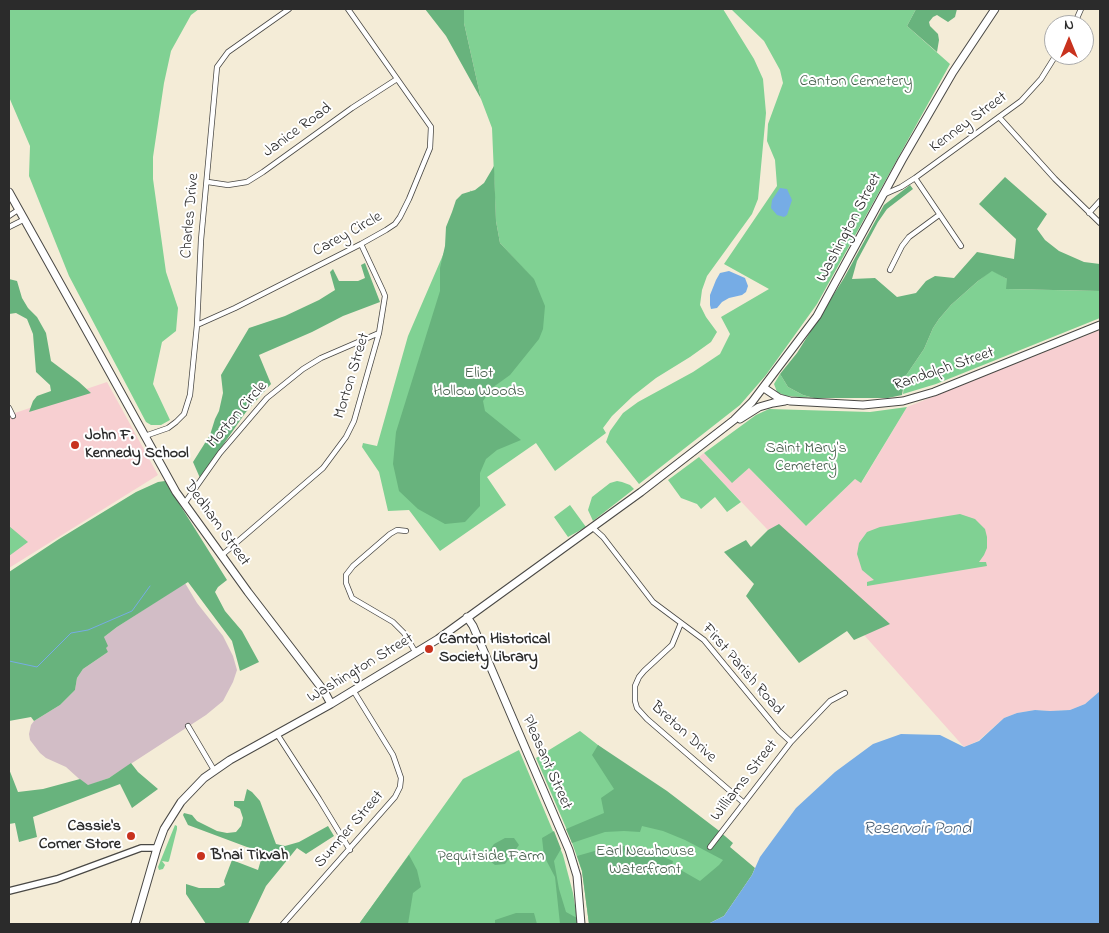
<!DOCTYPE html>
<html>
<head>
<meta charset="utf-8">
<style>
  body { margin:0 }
  #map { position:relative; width:1109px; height:933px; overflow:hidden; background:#f4ecd7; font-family:"Indie Flower",sans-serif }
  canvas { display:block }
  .frame { position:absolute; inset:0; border:10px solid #2b2b2b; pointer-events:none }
  .north { position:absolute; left:1044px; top:15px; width:50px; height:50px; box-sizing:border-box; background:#fff; border:1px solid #aaa; border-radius:50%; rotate:0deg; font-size:14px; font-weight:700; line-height:20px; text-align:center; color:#2b2b2b }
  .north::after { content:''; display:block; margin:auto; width:18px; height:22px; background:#c8321e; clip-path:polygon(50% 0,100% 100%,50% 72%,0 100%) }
</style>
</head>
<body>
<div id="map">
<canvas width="1109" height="933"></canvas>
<div class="frame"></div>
<div class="north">N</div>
</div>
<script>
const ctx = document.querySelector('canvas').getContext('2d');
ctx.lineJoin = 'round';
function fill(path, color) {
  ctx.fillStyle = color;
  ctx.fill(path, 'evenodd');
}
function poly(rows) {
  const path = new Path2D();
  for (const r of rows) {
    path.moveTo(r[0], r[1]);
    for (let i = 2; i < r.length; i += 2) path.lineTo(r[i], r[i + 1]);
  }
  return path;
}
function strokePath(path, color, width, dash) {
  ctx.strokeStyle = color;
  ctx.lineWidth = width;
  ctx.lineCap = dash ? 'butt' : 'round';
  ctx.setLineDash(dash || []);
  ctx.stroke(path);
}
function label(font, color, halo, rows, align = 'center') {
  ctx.font = font + ' "Indie Flower",sans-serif';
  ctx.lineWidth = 4;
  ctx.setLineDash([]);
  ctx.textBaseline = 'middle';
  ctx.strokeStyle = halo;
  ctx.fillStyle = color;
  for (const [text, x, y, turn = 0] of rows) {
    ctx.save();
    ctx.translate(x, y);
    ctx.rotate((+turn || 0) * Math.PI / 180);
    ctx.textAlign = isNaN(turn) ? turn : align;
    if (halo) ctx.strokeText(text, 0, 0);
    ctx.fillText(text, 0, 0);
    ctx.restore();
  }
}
const built = poly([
  [1100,330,1100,691,1085,704,1070,710,1050,711,1035,710,1017,713,1004,718,978,741,964,747,815,580,699,457,704,453,732,482,749,468,806,526,855,479,862,482,907,407],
  [107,382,158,475,9,568,9,415]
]);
const industrial = poly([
  [185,583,197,603,223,636,233,656,237,670,233,682,223,701,206,715,109,778,87,786,66,767,46,758,40,753,30,740,29,734,31,725,34,721,60,705,75,690,77,678,83,669,108,652,105,648,104,637,117,627]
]);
const green = poly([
  [9,9,199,9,191,15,171,51,164,83,153,157,153,179,166,272,178,308,176,331,162,342,153,384,170,420,161,425,151,425,146,422,69,276,29,176,30,146,9,97],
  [464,9,723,9,754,59,763,79,766,113,758,199,752,214,707,276,702,290,700,305,706,317,717,332,711,342,690,357,656,378,633,396,612,416,603,428,606,433,555,471,536,443,487,477,506,505,440,551,409,510,388,511,379,472,362,447,363,443,377,446,408,336,471,190,477,241,534,280,500,243,496,221,492,128,481,99,464,23],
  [731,9,916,9,907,26,950,64,817,304,766,375,740,405,639,484,606,442,610,431,623,413,638,402,693,372,720,354,730,334,721,317,769,289,724,264,777,186,775,160,767,141,768,124,783,83,780,70,764,41],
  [992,270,1007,279,1007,289,1100,291,1100,318,936,384,903,394,905,377,924,349,933,328,939,319,951,305,978,281],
  [780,374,788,387,803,395,814,398,786,396,777,392,774,384],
  [907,407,861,483,855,479,806,526,749,468,732,483,704,453,756,415,769,409,870,412],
  [699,457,741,502,727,512,715,497,701,509,697,504,681,498,668,480],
  [617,481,622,482,630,485,634,489,593,521,588,510,592,497,610,483],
  [570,505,586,527,568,537,554,517],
  [960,514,975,519,985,529,987,537,987,548,984,555,979,562,986,562,987,566,867,586,867,582,874,580,862,570,857,554,859,543,867,532,880,527],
  [9,526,28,542,9,556],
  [580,731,720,840,746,878,589,924,582,871,570,837,536,758],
  [519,750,563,855,573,893,578,924,359,924,463,779],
  [175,825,177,826,177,829,169,861,168,862,162,861,165,865,163,869,159,870,158,867]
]);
const forest = poly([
  [425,9,464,9,464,23,481,99,446,36],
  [916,9,957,9,955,17,948,22,937,15,933,17,929,22,930,26,938,34,939,40,937,52,907,26],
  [494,166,496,221,500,243,534,279,545,306,543,329,539,339,510,375,492,388,483,401,485,411,521,440,497,450,486,459,480,473,480,506,465,522,445,524,418,509,399,491,393,464,396,432,440,291,440,268,445,246,446,227,452,212,456,200,462,194,475,190,484,183],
  [1005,177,1047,214,1037,229,1045,240,1059,251,1084,262,1100,264,1100,291,1006,289,1007,279,992,271,978,281,951,305,939,319,933,328,924,349,905,377,902,395,888,398,814,398,803,395,788,387,780,374,797,353,844,278,884,205,910,185,913,189,887,209,878,222,857,261,852,279,875,278,897,297,916,293,926,281,935,276,954,278,977,252,1014,259,1016,239,979,204],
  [365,263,380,302,343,316,312,332,259,355,271,384,246,412,200,478,193,462,210,435,215,419,219,411,223,393,221,375,249,328,285,316,319,300,335,290,330,272,333,269,339,281,358,281,365,278,361,265],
  [9,279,17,281,22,298,28,308,37,317,46,333,51,361,79,382,91,393,29,412,33,401,37,396,51,391,50,385,36,372,33,334,27,319,16,313,9,314],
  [165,481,227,580,218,587,215,592,225,611,242,631,259,662,240,671,232,641,188,582,117,627,104,637,108,646,106,648,108,652,83,669,77,678,75,690,60,705,34,721,31,717,9,721,9,572,59,539,136,492,158,482],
  [779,524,890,624,854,640,847,631,799,663,746,596,754,584,724,552,746,540,751,547,768,530],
  [598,745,667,791,718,830,733,843,730,847,755,868,752,875,724,916,708,924,589,924,582,871,577,856,605,848,623,846,641,847,673,861,672,865,700,881,719,865,723,860,685,840,663,831,642,826,640,832,624,831,605,832,572,843,566,829,604,813,601,798,614,789,592,755],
  [131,763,138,772,158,789,132,808,120,784,33,817,37,837,19,842,15,823,9,824,9,769,18,792,43,789,80,779,88,785,109,778],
  [247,789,252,792,260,801,276,844,285,846,299,842,328,826,334,836,306,854,297,848,266,886,248,924,206,924,186,894,186,884,199,888,219,888,225,885,224,881,232,860,258,870,263,853,188,825,183,815,184,813,192,815,197,821,217,831,227,833,236,832,241,826,243,818,240,809,234,806,234,801,244,801],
  [554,831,561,849,554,861,559,889,566,912,577,918,578,924,560,924,555,877,544,856,542,838],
  [505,838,514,838,519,845,505,864,495,865,490,861,489,851,494,844],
  [409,855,417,870,421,887,413,893,408,924,359,924],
  [516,913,534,913,537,924,495,924,495,920]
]);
const water = poly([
  [780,188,787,189,792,200,787,215,784,217,777,215,771,208,772,200],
  [729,271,745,278,748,286,746,292,742,295,729,298,722,302,717,308,711,309,710,305,710,295,716,280,720,273],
  [1100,691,1100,924,708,924,724,916,752,875,760,857,796,808,835,772,873,744,901,734,940,735,964,747,979,741,1004,718,1017,713,1035,710,1050,711,1070,710,1085,704]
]);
const stream = poly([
  [9,661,37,667,71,633,88,630,132,611,150,586]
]);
const minor = poly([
  [1074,25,1081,9],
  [999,117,1055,179,1100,223],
  [915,178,961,246],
  [208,182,228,185,247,182,263,172,352,108,397,79],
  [885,194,901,187,915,178,1021,101,1041,79,1056,55],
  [1089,213,1100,201],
  [9,216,18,210],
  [9,227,23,220],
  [890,270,902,246,909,237,939,215],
  [197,325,235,308,361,244,386,230,395,224,400,217,409,199,430,148,431,127,348,9],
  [9,408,13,416],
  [145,436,168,428,176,422,184,414,190,395,197,325,201,240,217,67,228,52,289,9],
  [184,504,220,453,267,398,303,369,321,358,379,333],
  [593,528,603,537,653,602,704,640,779,731,791,742],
  [406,531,397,530,390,534,353,566,346,575,346,583,352,598,393,622,404,633,416,653],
  [222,555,323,468,346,437,354,421,379,333,385,296,383,291,361,244],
  [681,623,672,645,644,671,639,677,635,686,635,701,637,708,647,719,744,803],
  [188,726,214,770],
  [277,734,319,799,350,850],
  [710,847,791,742,830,701,845,693],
  [283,924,395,797,400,787,401,778,393,755,353,690]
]);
const tertiary = poly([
  [9,891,57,879,141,848,157,848]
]);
const secondary = poly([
  [9,192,94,344,176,492,248,592,324,691,331,704],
  [764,388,779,398,790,401,863,405,903,401,934,392,1100,325],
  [740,419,759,407,773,403,785,401],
  [467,617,473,626,569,850,577,876,581,924],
  [135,924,157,848,164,829,181,802,204,778,230,760,331,704,438,639,641,492,734,420,752,402,817,316,902,160,953,72,995,9]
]);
const markers = [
  [75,445,5,"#c8321e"],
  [429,649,5,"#c8321e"],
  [131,836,5,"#c8321e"],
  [201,856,5,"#c8321e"]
];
const parkNames = [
  ["Canton Cemetery",856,82],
  ["Eliot",479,374],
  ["Hollow Woods",479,392],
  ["Saint Mary's",806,449],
  ["Cemetery",806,467],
  ["Earl Newhouse",645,852],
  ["Waterfront",645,870],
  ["Pequitside Farm",491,857]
];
const streetNames = [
  ["Kenney Street",969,123,-36],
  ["Janice Road",298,131,-36],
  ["Charles Drive",191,216,-85],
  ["Washington Street",850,228,-62],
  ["Carey Circle",348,235,-29],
  ["Randolph Street",944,370,-19],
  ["Morton Street",353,376,-73],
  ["Morton Circle",238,415,-49],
  ["Dedham Street",216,524,54],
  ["Washington Street",361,669,-31],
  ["First Parish Road",742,670,49],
  ["Breton Drive",683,733,42],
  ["Pleasant Street",546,763,66],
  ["Williams Street",745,781,-52],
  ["Sumner Street",350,830,-49]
];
const poiNames = [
  ["John F.",85,436],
  ["Kennedy School",85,454],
  ["Canton Historical",439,640],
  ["Society Library",439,658],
  ["Cassie's",121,827,"right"],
  ["Corner Store",121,845,"right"],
  ["B'nai Tikvah",211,856]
];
const waterNames = [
  ["Reservoir Pond",917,830]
];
fill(built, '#f7cfd1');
fill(industrial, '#d2bdc6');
fill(green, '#80d193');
fill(forest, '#68b37d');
fill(water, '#76ace5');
strokePath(stream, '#76ace5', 1);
strokePath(minor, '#494845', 6);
strokePath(tertiary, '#494845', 8);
strokePath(secondary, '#494845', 9);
strokePath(minor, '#fff', 4.5);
strokePath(tertiary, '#fff', 5.5);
strokePath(secondary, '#fff', 7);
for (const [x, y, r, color] of markers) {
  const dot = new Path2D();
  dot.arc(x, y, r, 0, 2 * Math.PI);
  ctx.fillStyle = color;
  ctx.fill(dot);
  strokePath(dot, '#fff', 2);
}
label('16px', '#445d4a', '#fff', parkNames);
label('16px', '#2b2b2b', '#fff', streetNames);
label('bold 16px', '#2b2b2b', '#fff', poiNames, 'left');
label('italic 18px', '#495f75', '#fff', waterNames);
</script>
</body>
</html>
